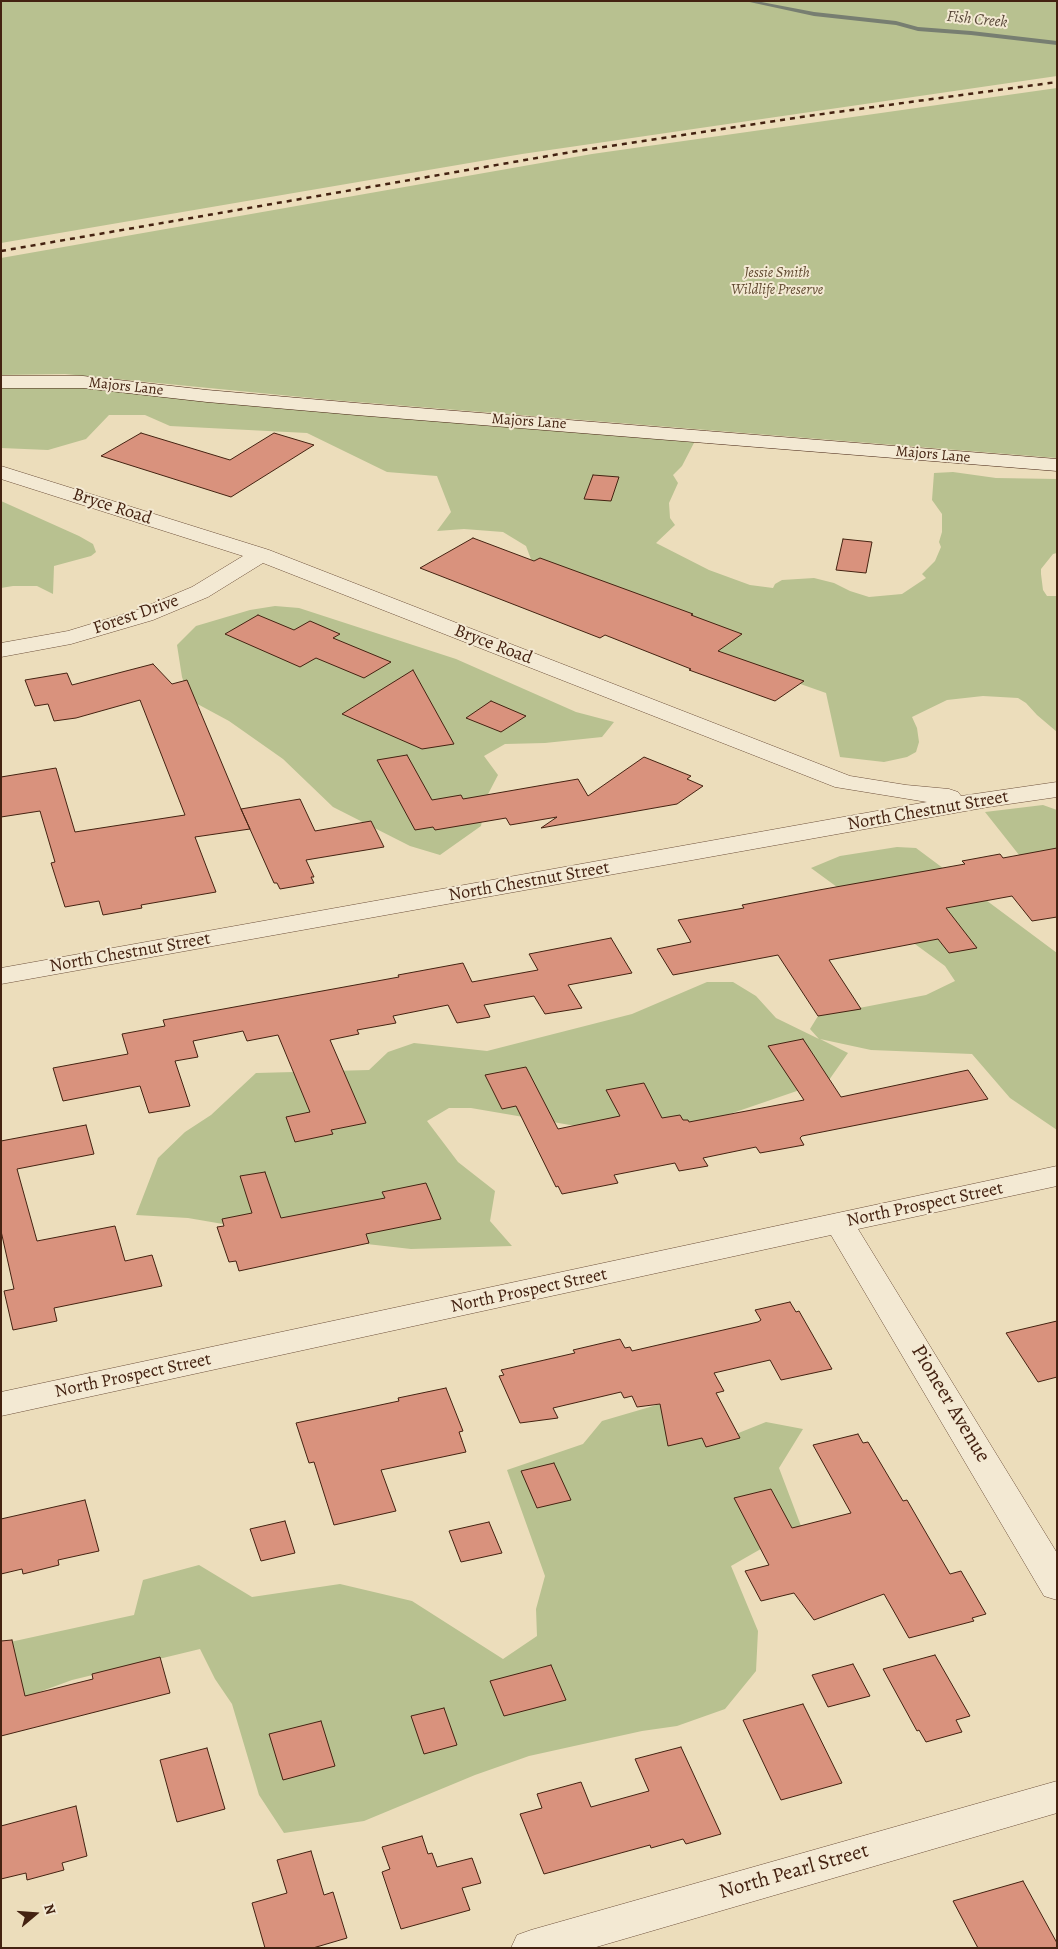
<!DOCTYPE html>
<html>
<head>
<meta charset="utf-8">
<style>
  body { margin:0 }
  #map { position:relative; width:1058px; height:1949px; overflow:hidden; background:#ecddbb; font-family:Alegreya,serif }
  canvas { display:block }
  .frame { position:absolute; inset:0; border:2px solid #421; pointer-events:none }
  .north { position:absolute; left:10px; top:1889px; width:50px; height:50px; -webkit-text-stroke:4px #f3e9d3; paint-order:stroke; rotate:72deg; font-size:14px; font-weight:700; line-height:20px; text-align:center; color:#421 }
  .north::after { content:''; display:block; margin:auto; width:18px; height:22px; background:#421; clip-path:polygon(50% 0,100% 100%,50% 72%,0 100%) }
</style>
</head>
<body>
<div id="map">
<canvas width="1058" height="1949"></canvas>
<div class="frame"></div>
<div class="north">N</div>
</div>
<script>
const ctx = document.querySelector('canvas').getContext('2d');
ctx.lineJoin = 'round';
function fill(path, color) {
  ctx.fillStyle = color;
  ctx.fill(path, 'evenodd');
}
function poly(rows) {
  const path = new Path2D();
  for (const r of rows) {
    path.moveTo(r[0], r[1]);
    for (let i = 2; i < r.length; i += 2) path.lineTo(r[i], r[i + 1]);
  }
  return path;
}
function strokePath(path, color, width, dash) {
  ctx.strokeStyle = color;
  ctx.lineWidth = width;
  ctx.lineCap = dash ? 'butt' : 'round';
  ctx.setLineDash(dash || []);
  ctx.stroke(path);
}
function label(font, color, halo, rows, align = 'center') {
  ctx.font = font + ' Alegreya,serif';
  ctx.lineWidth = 4;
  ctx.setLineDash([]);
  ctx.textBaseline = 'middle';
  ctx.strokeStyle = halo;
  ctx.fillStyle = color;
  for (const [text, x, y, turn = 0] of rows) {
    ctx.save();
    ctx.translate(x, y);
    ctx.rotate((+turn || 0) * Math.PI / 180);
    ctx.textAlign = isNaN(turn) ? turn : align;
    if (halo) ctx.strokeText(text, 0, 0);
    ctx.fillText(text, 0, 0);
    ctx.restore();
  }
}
const green = poly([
  [1,1,1057,1,1057,76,522,154,1,243],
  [1057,88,1057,458,332,400,65,374,1,375,1,258,592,154],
  [1,386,83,387,696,439,682,466,673,475,678,483,669,503,670,518,675,525,656,543,709,570,750,585,773,588,775,584,782,580,814,578,834,583,850,591,869,597,902,594,926,578,922,574,935,561,941,547,939,542,942,532,942,514,932,500,934,473,953,472,996,478,1057,479,1057,553,1053,554,1041,569,1041,574,1043,590,1047,596,1057,596,1057,732,1037,715,1026,703,1018,698,983,696,947,700,912,717,917,728,919,742,916,752,907,757,884,762,840,757,826,693,548,595,538,578,526,546,503,532,464,529,437,531,451,512,437,476,387,472,307,433,170,426,145,415,109,415,86,439,48,450,1,448],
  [1,501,79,536,93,544,96,552,91,556,54,566,53,594,37,586,13,586,1,588],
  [275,606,299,608,456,659,576,712,614,722,602,737,545,743,505,744,484,756,498,775,486,798,481,826,440,855,410,846,333,807,283,759,229,721,190,700,182,677,177,645,196,626,250,610],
  [1043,805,1057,810,1057,887,1046,889,985,812],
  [897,847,916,848,1057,953,1057,1130,1010,1098,972,1054,871,1050,820,1039,848,1053,829,1080,718,1118,622,1143,576,1126,471,1108,449,1108,427,1121,458,1162,495,1191,490,1221,512,1246,411,1249,287,1235,188,1218,136,1215,158,1158,185,1132,211,1115,256,1073,369,1070,388,1052,414,1043,487,1051,632,1014,707,982,733,982,756,996,776,1018,819,1039,810,1029,818,1016,926,995,955,981,945,966,811,868,840,856],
  [684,1397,706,1446,766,1422,803,1429,779,1468,801,1526,731,1566,758,1631,756,1671,725,1709,677,1726,642,1731,529,1756,475,1775,364,1821,284,1833,259,1795,232,1704,215,1679,200,1649,72,1680,1,1706,1,1644,134,1615,143,1580,199,1565,252,1597,340,1584,412,1601,503,1659,537,1636,536,1609,545,1576,507,1470,583,1444,602,1421]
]);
const stream = poly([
  [745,1,756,1,814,12,896,21,918,27,971,31,1057,41,1057,45,971,35,918,31,896,25,814,16,745,1]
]);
const building = poly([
  [141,433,230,460,274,433,314,445,231,497,101,456,141,433],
  [593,475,619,477,611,501,584,499,593,475],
  [473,538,534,561,540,558,693,614,691,615,742,634,718,651,804,681,775,701,689,670,691,669,605,635,600,638,420,568,473,538],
  [843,539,872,542,866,573,836,570,843,539],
  [258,615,294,630,310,621,340,634,333,638,391,662,364,678,316,658,300,667,225,634,258,615],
  [153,664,172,684,187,680,241,809,300,799,315,831,371,821,384,847,306,860,314,877,311,877,314,883,280,889,277,883,274,883,241,809,250,829,195,837,216,892,141,905,142,908,103,915,99,901,65,907,51,863,55,862,40,811,1,817,1,777,56,768,75,832,185,815,140,700,76,718,54,721,48,704,35,706,25,680,67,673,72,685,153,664],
  [413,670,454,744,422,749,342,714,413,670],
  [491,701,526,716,501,732,466,718,491,701],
  [407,755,432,800,461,795,463,799,578,779,588,796,644,757,691,776,687,779,703,786,677,804,541,828,557,817,510,825,506,818,435,830,433,827,415,830,377,760,407,755],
  [1057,848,1057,917,1032,921,1012,896,946,908,977,948,949,953,938,939,829,960,861,1009,818,1016,778,955,673,975,657,949,691,942,678,920,744,908,742,905,819,890,965,864,962,861,1000,854,1003,858,1057,848],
  [611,938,632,973,568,985,582,1008,545,1014,534,996,484,1005,490,1017,457,1023,448,1005,393,1016,396,1023,357,1030,359,1034,330,1040,366,1123,331,1130,333,1134,295,1142,286,1117,310,1112,278,1035,247,1041,243,1031,193,1041,198,1057,175,1061,190,1106,149,1113,140,1086,63,1101,53,1068,128,1054,122,1034,165,1026,163,1020,399,977,398,975,463,963,472,982,538,970,529,954,611,938],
  [803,1039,841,1097,968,1070,988,1099,802,1136,800,1138,804,1145,760,1153,756,1147,703,1158,708,1166,679,1171,675,1163,614,1175,618,1183,562,1194,558,1186,556,1187,516,1106,502,1109,485,1075,526,1067,558,1129,620,1116,606,1090,644,1083,662,1118,680,1115,683,1120,688,1120,689,1122,804,1100,768,1046,803,1039],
  [86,1125,94,1154,17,1169,37,1241,115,1226,125,1261,152,1255,162,1286,54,1308,57,1321,13,1330,4,1291,14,1289,1,1231,1,1141,86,1125],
  [265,1172,281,1218,385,1198,382,1192,426,1183,441,1219,366,1234,369,1243,239,1271,236,1261,229,1262,217,1227,224,1226,222,1219,252,1213,240,1176,265,1172],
  [790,1302,796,1312,799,1311,832,1369,781,1380,770,1360,714,1373,724,1391,716,1393,740,1438,706,1447,702,1438,668,1446,660,1404,637,1407,632,1396,624,1398,621,1392,553,1408,558,1418,520,1423,499,1376,504,1375,501,1370,575,1353,573,1350,620,1339,625,1348,630,1347,632,1351,758,1322,761,1320,755,1310,790,1302],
  [1057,1321,1057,1377,1038,1382,1006,1333,1057,1321],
  [446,1388,463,1431,459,1432,466,1452,381,1470,396,1511,334,1525,314,1462,309,1463,296,1423,399,1401,398,1398,446,1388],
  [858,1434,863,1443,868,1442,903,1501,907,1500,950,1574,961,1571,986,1614,972,1618,974,1621,909,1638,884,1594,814,1620,794,1593,761,1601,745,1571,769,1565,734,1498,771,1489,792,1528,851,1513,813,1445,858,1434],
  [554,1463,571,1500,537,1508,521,1471,554,1463],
  [85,1500,99,1551,58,1560,59,1565,23,1574,22,1569,1,1574,1,1519,85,1500],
  [285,1521,295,1553,261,1561,250,1529,285,1521],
  [489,1522,502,1553,461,1562,449,1531,489,1522],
  [12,1640,25,1696,93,1679,92,1674,160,1657,170,1693,1,1736,1,1641,12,1640],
  [935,1655,970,1716,956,1720,962,1732,926,1742,919,1730,917,1731,883,1669,935,1655],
  [853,1664,870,1696,828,1707,812,1675,853,1664],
  [551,1665,566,1700,504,1716,490,1681,551,1665],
  [803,1704,842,1783,781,1800,743,1720,803,1704],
  [444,1708,457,1745,424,1754,411,1716,444,1708],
  [321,1721,335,1766,283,1780,269,1734,321,1721],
  [681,1747,721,1834,686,1844,683,1839,651,1848,650,1845,544,1874,520,1814,542,1808,537,1794,581,1782,591,1807,649,1791,635,1759,681,1747],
  [207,1748,225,1809,177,1822,160,1760,207,1748],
  [76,1806,87,1856,62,1863,64,1870,27,1880,26,1873,1,1879,1,1826,76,1806],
  [422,1836,428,1854,432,1853,437,1867,472,1858,481,1883,462,1888,470,1910,401,1929,382,1872,390,1869,382,1847,422,1836],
  [311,1851,324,1895,333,1892,347,1938,313,1948,265,1948,252,1903,287,1893,277,1860,311,1851],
  [1023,1881,1057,1943,1057,1948,978,1948,953,1901,1023,1881]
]);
const street = poly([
  [1,466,269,550,850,776,906,785,949,789,958,792,961,796,1057,782,1057,797,988,807,1,984,1,968,927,802,835,787,263,563,208,597,153,620,71,644,1,657,1,643,68,631,137,610,192,587,243,556,1,479,1,466],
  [1057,1166,1057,1186,858,1229,1057,1553,1057,1600,1044,1596,831,1235,1,1416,1,1392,1057,1166],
  [1057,1781,1057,1813,593,1948,511,1948,517,1935,531,1930,1057,1781]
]);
const secondary = poly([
  [1,376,83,376,207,390,356,403,1057,459,1057,471,356,415,207,402,83,388,1,388,1,376]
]);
const rail = poly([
  [1,251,577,151,815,115,1057,82]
]);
const farParknames = [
  ["Jessie Smith",777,273],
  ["Wildlife Preserve",777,290]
];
const farStreetnames = [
  ["Majors Lane",126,387,6],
  ["Majors Lane",529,422,4],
  ["Majors Lane",933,455,5]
];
const farWaternames = [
  ["Fish Creek",977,20,6]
];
const streetNames = [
  ["Bryce Road",112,507,18],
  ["Forest Drive",136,615,-19],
  ["Bryce Road",493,645,21],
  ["North Chestnut Street",928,811,-10],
  ["North Chestnut Street",529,882,-10],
  ["North Chestnut Street",130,953,-10],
  ["North Prospect Street",925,1205,-12],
  ["North Prospect Street",529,1291,-12],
  ["North Prospect Street",133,1376,-12]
];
const nearStreetnames = [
  ["Pioneer Avenue",950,1404,59],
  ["North Pearl Street",794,1872,-16]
];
fill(green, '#b8c190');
fill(stream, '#777e71');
fill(building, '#d9927d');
strokePath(building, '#421', 1);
strokePath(street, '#6e513c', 1);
strokePath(secondary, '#421', 1);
fill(street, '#f3e9d3');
fill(secondary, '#f3e9d3');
strokePath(rail, '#421', 2.5, [5, 5]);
label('italic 15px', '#614a31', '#f3e9d3', farParknames);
label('15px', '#421', '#f3e9d3', farStreetnames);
label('italic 16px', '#594839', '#f3e9d3', farWaternames);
label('18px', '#421', '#f3e9d3', streetNames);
label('21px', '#421', '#f3e9d3', nearStreetnames);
</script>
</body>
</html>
